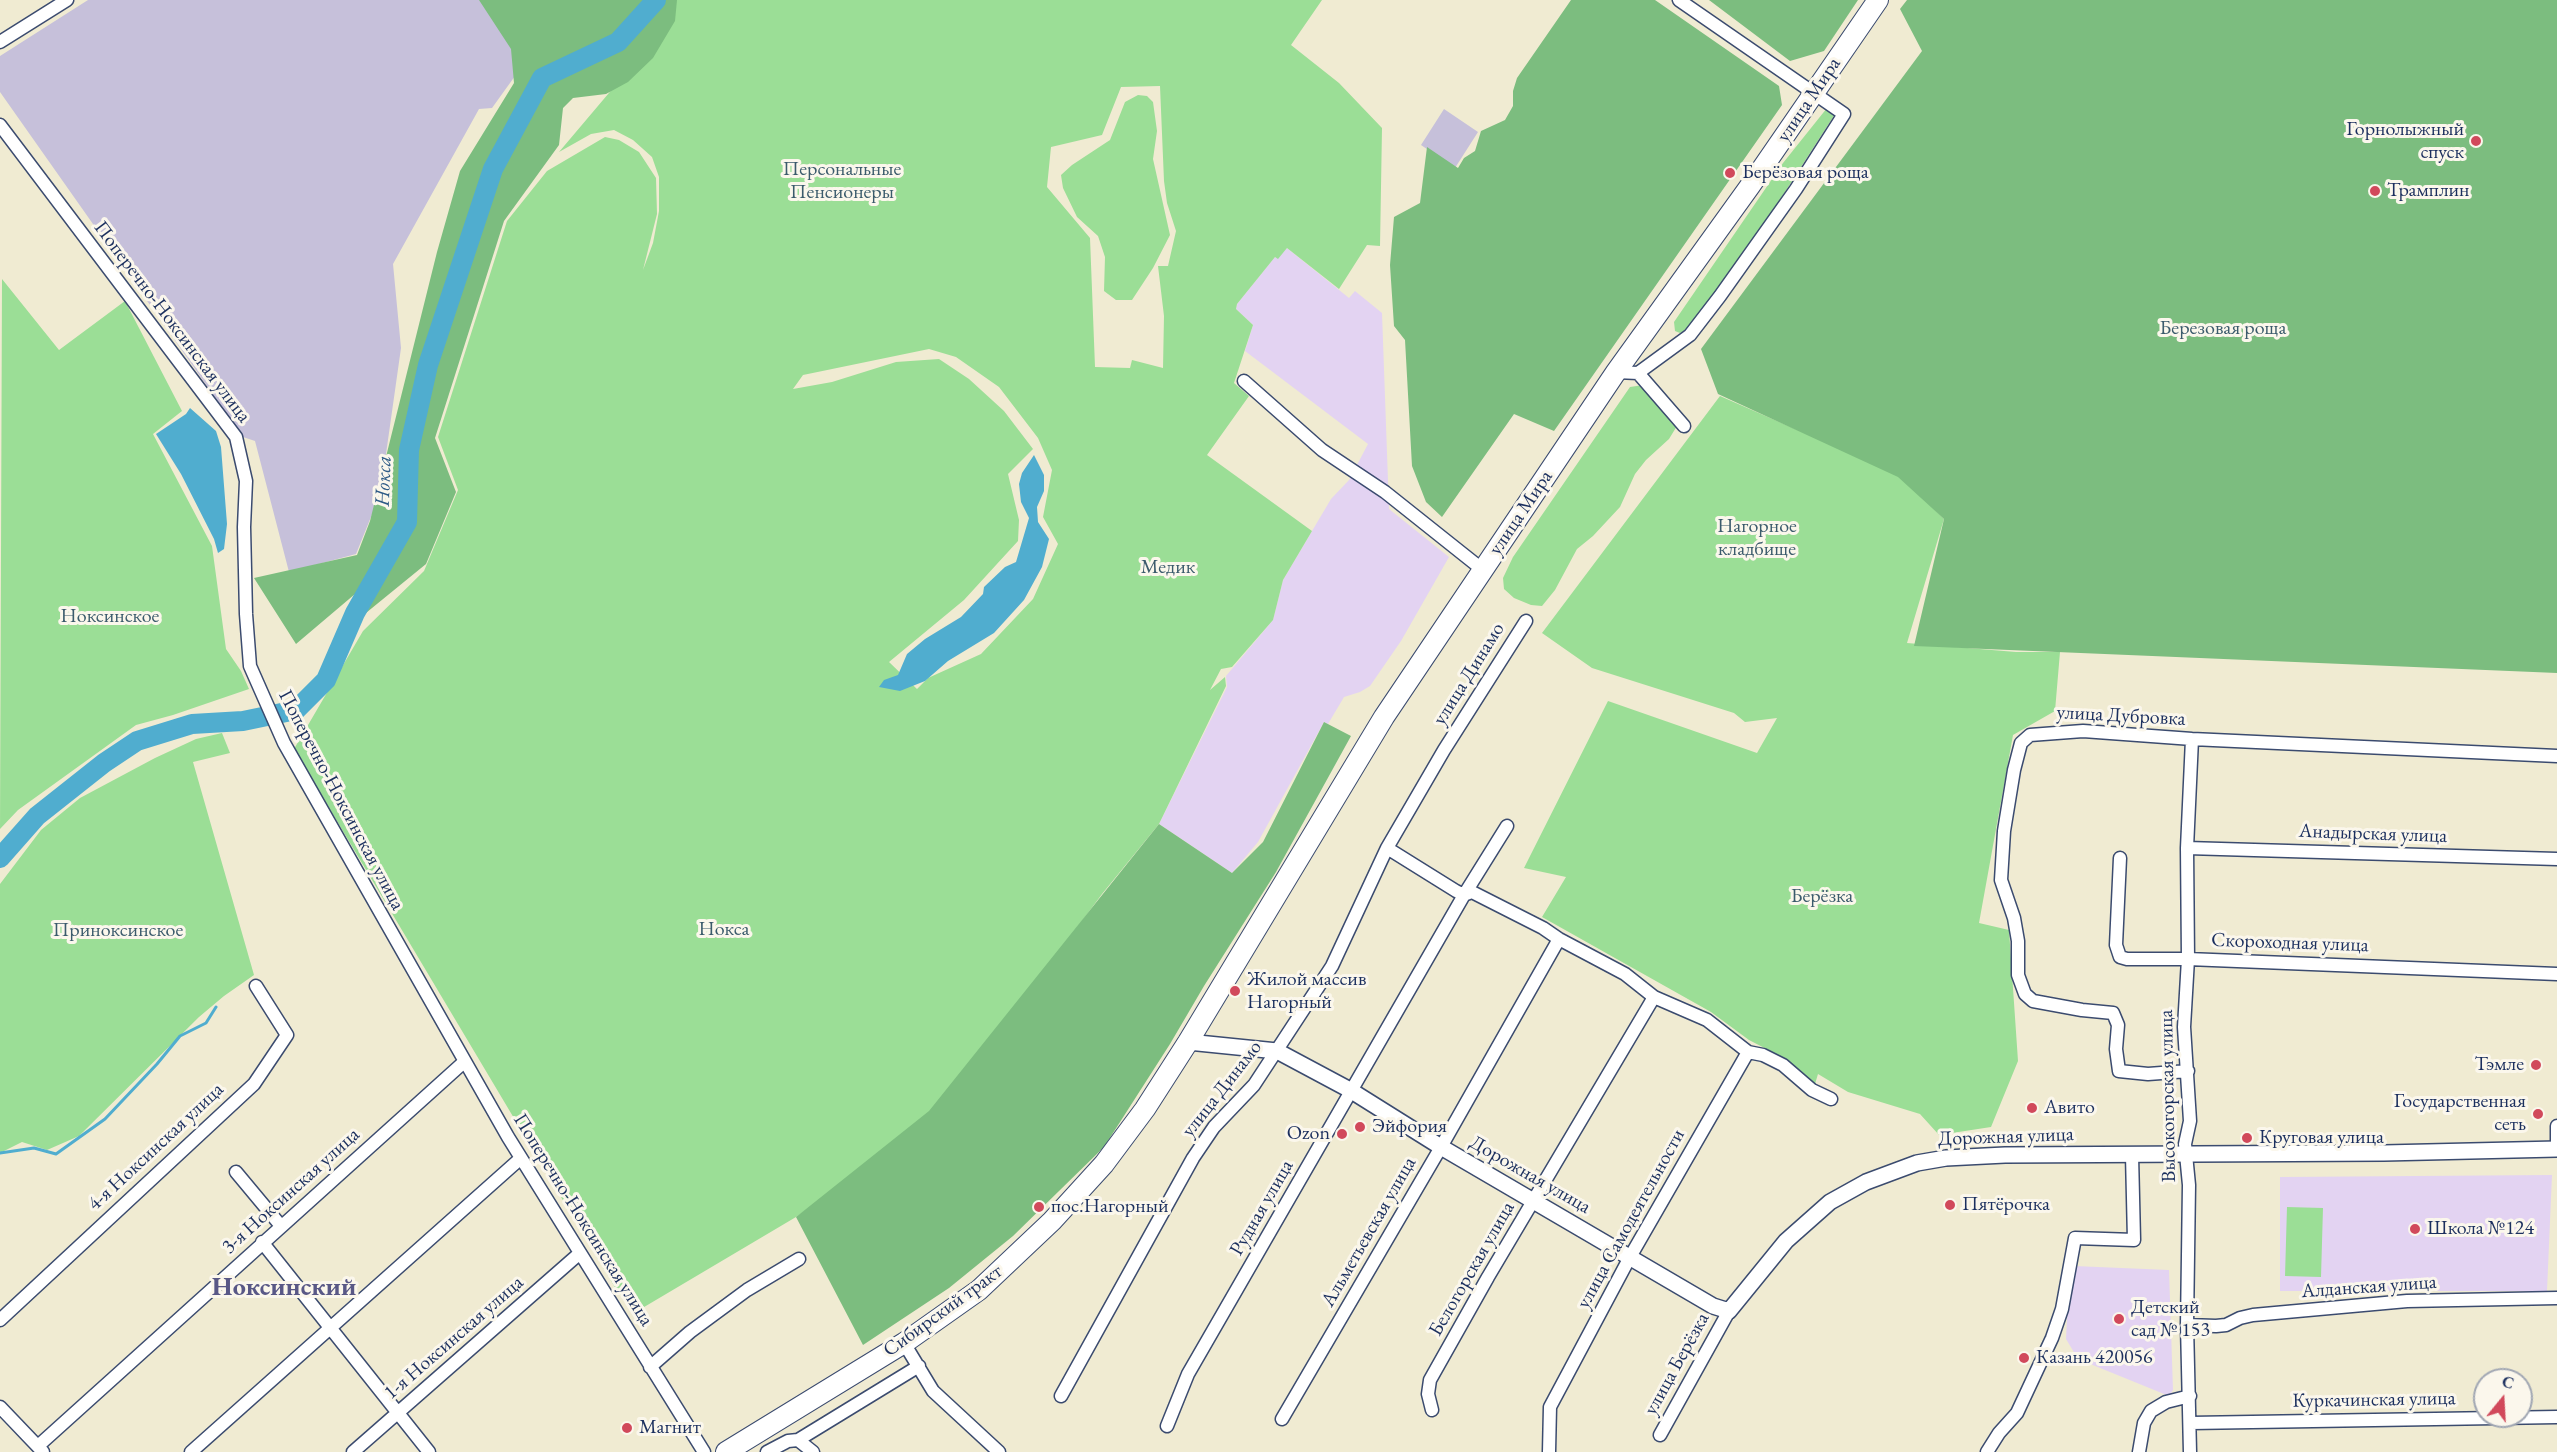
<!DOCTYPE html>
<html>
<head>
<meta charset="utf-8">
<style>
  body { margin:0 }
  #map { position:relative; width:2557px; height:1452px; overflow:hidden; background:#f0ebd2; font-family:"EB Garamond",serif }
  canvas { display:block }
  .north { position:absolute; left:2473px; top:1368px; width:60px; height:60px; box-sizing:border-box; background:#fbf7ec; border:2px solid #a1a7b3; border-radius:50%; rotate:18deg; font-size:16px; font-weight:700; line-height:24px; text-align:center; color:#1b2f5e }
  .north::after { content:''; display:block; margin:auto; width:21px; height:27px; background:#d1495b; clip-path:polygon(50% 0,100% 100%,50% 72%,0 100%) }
</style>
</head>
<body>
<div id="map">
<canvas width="2557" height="1452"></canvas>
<div class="north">С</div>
</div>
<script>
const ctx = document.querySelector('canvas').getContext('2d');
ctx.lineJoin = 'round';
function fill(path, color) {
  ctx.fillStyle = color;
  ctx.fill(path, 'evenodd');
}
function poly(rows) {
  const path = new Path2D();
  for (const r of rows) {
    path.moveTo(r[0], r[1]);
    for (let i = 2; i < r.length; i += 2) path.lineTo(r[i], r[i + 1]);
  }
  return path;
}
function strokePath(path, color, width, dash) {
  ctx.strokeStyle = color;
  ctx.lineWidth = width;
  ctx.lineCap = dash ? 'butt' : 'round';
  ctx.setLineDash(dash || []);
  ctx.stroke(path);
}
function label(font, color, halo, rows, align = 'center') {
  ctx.font = font + ' "EB Garamond",serif';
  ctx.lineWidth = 6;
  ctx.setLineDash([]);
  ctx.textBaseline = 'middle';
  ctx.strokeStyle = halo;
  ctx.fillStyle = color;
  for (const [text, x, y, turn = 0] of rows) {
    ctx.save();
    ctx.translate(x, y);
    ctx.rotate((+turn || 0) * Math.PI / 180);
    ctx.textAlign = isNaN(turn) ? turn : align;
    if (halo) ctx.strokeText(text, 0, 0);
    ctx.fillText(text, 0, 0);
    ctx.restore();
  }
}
const built = poly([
  [1287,248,1349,298,1355,291,1382,313,1389,509,1449,557,1401,641,1370,686,1360,692,1344,697,1328,724,1324,722,1258,842,1232,873,1159,824,1227,687,1226,676,1273,620,1283,580,1331,499,1349,480,1368,444,1245,351,1253,325,1236,309,1237,304,1275,257,1278,258],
  [2552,1175,2547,1291,2280,1291,2280,1177],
  [2074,1266,2169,1270,2173,1390,2169,1396,2078,1359,2066,1339,2068,1299]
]);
const industrial = poly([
  [88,0,578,0,528,58,492,108,479,109,393,264,401,348,386,454,375,507,356,554,289,572,255,441,243,437,0,92,0,56],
  [1444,109,1478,132,1455,168,1421,145]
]);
const green = poly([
  [668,0,1322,0,1291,45,1339,83,1382,128,1380,246,1367,245,1339,289,1287,248,1278,259,1275,257,1237,304,1236,309,1253,325,1234,383,1249,396,1207,455,1312,531,1283,580,1273,620,1232,667,1221,669,1210,690,1225,677,1226,686,1159,824,1102,894,958,1088,878,1161,796,1217,634,1313,614,1286,294,749,363,631,424,571,458,490,438,437,507,221,547,171,605,137,619,140,639,152,656,178,657,214,643,270,653,243,659,211,659,177,652,157,633,140,614,130,591,134,559,152,625,74],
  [1160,86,1164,181,1167,203,1176,231,1168,266,1158,266,1164,316,1163,368,1132,360,1130,368,1095,367,1090,238,1047,187,1051,147,1102,135,1121,87],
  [929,349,956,357,999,387,1038,438,1052,470,1043,517,1058,544,1033,599,981,654,928,678,917,689,889,662,964,600,1018,541,1019,520,1008,474,1033,449,1004,411,969,379,939,359,896,362,832,382,793,389,803,375],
  [1138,95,1147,96,1153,102,1157,131,1153,159,1170,235,1153,268,1132,300,1116,300,1104,291,1105,257,1098,236,1077,217,1063,188,1061,175,1072,165,1110,140,1125,102],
  [1827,108,1835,114,1774,209,1769,222,1687,329,1680,333,1675,331,1674,322,1783,163],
  [2,279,59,350,125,301,182,411,153,434,212,546,226,649,241,671,249,689,173,715,136,725,18,810,0,829],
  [1650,384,1680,421,1669,439,1646,460,1635,474,1620,507,1593,536,1577,549,1555,590,1542,606,1531,605,1514,598,1504,589,1503,578,1513,557,1630,387],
  [1720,396,1900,475,1944,519,1907,643,2016,652,2060,652,2055,711,2013,735,1979,923,2009,930,2018,1061,1991,1127,1939,1135,1920,1114,1848,1092,1818,1074,1815,1084,1782,1057,1749,1040,1711,1012,1542,917,1566,877,1524,868,1608,701,1757,753,1777,718,1745,722,1734,713,1592,668,1542,633],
  [222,733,230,753,193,762,254,975,224,996,199,1017,79,1136,47,1150,22,1142,0,1153,0,884,41,830,80,798,155,758,196,739],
  [2287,1207,2323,1208,2321,1277,2285,1276]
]);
const forest = poly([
  [479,0,677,0,675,21,653,58,628,82,606,94,573,98,563,108,559,145,504,221,435,438,456,492,426,564,361,617,355,594,296,644,254,578,357,555,370,521,437,252,460,171,514,83,511,49],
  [1571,0,1655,0,1779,86,1782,105,1554,431,1514,414,1442,517,1426,502,1412,466,1405,340,1394,326,1390,265,1394,217,1420,203,1427,147,1458,168,1464,158,1475,151,1481,131,1505,120,1513,106,1513,91,1517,78],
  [1709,0,1858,0,1824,51,1790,61],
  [1907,0,2557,0,2557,673,1914,646,1944,519,1898,477,1718,394,1701,349,1922,51,1900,9],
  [1324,722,1351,736,1276,872,1204,986,1170,1044,1104,1147,1013,1236,949,1288,863,1345,796,1217,929,1111,1159,824,1232,873,1263,842]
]);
const water = poly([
  [190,408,216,431,221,447,227,524,224,549,218,553,214,539,181,474,156,434,186,414],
  [1034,455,1044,475,1044,491,1037,507,1038,522,1049,539,1042,567,1024,600,994,633,948,661,925,681,900,691,879,687,884,680,898,675,907,654,925,639,961,617,983,594,984,587,1005,567,1016,562,1029,518,1021,502,1019,484,1022,473]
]);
const stream = poly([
  [0,1153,34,1148,56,1154,105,1119,157,1064,180,1036,206,1023,216,1007]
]);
const river = poly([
  [0,858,37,816,104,763,137,741,192,724,243,721,296,710,326,680,355,613,407,522,409,450,428,365,493,169,542,78,618,42,656,0]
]);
const minor = poly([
  [0,42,67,0],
  [0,125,236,437,246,481,244,527,246,614,250,666,284,743,508,1137,704,1452],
  [1616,372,1638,373,1690,335,1720,296,1796,189,1844,114,1679,0],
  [1638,373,1684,426],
  [1244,381,1322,450,1385,492,1483,570],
  [1387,848,1456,891,1464,895,1472,892,1543,928,1559,939,1625,974,1654,997,1707,1020,1748,1052,1763,1055,1783,1065,1812,1090,1831,1099],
  [2187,848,2557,859],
  [2120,858,2116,945,2120,957,2127,959,2188,959,2557,974],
  [2188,1071,2148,1074,2119,1071,2116,1049,2118,1025,2113,1013,2082,1010,2033,1001,2025,994,2018,975,2018,941,2014,918,2001,880,2004,831,2014,770,2021,743,2030,735,2083,731,2192,739,2557,756],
  [2557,1126,2557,1142],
  [236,1172,281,1226],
  [262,1242,429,1452],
  [0,1320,254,1084,287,1035,256,986],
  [2187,1325,2216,1326,2226,1325,2240,1318,2253,1315,2407,1301,2557,1298],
  [904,1343,933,1391,999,1452],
  [650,1367,690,1332,747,1290,799,1259],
  [1061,1396,1193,1158,1214,1127,1254,1085,1332,966,1387,848,1444,750,1526,621],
  [0,1407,43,1452],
  [1432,1410,1428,1394,1430,1380,1488,1277,1654,997],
  [1282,1419,1441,1147,1559,939],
  [2191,1423,2557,1417],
  [1167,1426,1188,1374,1464,895,1507,826],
  [1660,1435,1729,1311],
  [798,1440,919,1366],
  [38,1446,464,1062],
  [191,1452,521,1158],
  [353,1452,580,1253],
  [767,1452,788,1441,798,1440,813,1452],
  [1549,1452,1550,1407,1630,1257,1748,1052],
  [1987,1452,1999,1433,2017,1413,2052,1338,2062,1309,2075,1238,2134,1240,2132,1155],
  [2139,1452,2144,1423,2151,1411,2166,1402,2190,1396],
  [2190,1452,2187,1325,2189,1185,2185,1144,2190,1121,2184,1027,2188,959,2187,848,2192,739]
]);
const tertiary = poly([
  [1188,1042,1277,1051,1350,1090,1441,1147,1713,1306,1729,1311,1786,1241,1830,1202,1866,1182,1917,1163,1946,1158,2005,1155,2384,1153,2557,1149]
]);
const primary = poly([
  [726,1452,904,1343,979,1290,1052,1221,1104,1164,1145,1109,1188,1042,1384,717,1616,372,1750,186,1878,0]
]);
const markers = [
  [2476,141,6,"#d1495b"],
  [1730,173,6,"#d1495b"],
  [2375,191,6,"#d1495b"],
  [1235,991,6,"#d1495b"],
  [2536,1065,6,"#d1495b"],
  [2032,1108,6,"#d1495b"],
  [2538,1114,6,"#d1495b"],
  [1360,1127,6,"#d1495b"],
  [1342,1134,6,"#d1495b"],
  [2247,1138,6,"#d1495b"],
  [1950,1205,6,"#d1495b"],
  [1039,1207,6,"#d1495b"],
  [2415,1229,6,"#d1495b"],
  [2119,1319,6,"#d1495b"],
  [2024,1358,6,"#d1495b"],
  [627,1428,6,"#d1495b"]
];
const streetNames = [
  ["улица Мира",1809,100,-56],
  ["Поперечно-Ноксинская улица",172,322,53],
  ["улица Мира",1521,513,-56],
  ["улица Динамо",1469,674,-58],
  ["улица Дубровка",2121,716,3],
  ["Поперечно-Ноксинская улица",341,800,62],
  ["Анадырская улица",2373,834,2],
  ["Скороходная улица",2290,943,2],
  ["улица Динамо",1222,1089,-52],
  ["Высокогорская улица",2168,1096,-91],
  ["Дорожная улица",2006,1137,-2],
  ["4-я Ноксинская улица",156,1147,-43],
  ["Дорожная улица",1530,1175,30],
  ["3-я Ноксинская улица",291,1191,-42],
  ["Рудная улица",1262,1208,-60],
  ["улица Самодеятельности",1631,1219,-61],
  ["Поперечно-Ноксинская улица",583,1220,58],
  ["Альметьевская улица",1369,1232,-60],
  ["Белогорская улица",1472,1269,-60],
  ["Алданская улица",2369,1287,-4],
  ["Сибирский тракт",943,1311,-36],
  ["1-я Ноксинская улица",454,1338,-41],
  ["улица Берёзка",1677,1364,-61],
  ["Куркачинская улица",2374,1400,-1]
];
const poiNames = [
  ["Горнолыжный",2464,130,"right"],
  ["спуск",2464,153,"right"],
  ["Берёзовая роща",1742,173],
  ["Трамплин",2387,191],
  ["Жилой массив",1247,980],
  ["Нагорный",1247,1003],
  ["Тэмле",2524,1065,"right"],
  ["Государственная",2526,1102,"right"],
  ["сеть",2526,1125,"right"],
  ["Авито",2044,1108],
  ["Эйфория",1372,1127],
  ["Ozon",1330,1134,"right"],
  ["Круговая улица",2259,1138],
  ["Пятёрочка",1962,1205],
  ["пос.Нагорный",1051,1207],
  ["Школа №124",2427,1229],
  ["Детский",2131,1308],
  ["сад № 153",2131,1331],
  ["Казань 420056",2036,1358],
  ["Магнит",639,1428]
];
const parkNames = [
  ["Персональные",842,170],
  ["Пенсионеры",842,193],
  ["Березовая роща",2223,329],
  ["Нагорное",1757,527],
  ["кладбище",1757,550],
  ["Медик",1168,568],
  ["Ноксинское",110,617],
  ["Берёзка",1822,897],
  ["Нокса",724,930],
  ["Приноксинское",118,931]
];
const waterNames = [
  ["Нокса",384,481,-88]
];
const districtNames = [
  ["Ноксинский",284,1288]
];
fill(built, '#e3d3f2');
fill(industrial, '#c6c0da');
fill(green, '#9bde96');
fill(forest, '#7cbd7f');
fill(water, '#50adcf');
strokePath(stream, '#50adcf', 3);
strokePath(river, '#50adcf', 20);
strokePath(minor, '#3b4b6f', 15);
strokePath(tertiary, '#3b4b6f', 18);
strokePath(primary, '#3b4b6f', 22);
strokePath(minor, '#fff', 12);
strokePath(tertiary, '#fff', 15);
strokePath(primary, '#fff', 20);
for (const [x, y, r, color] of markers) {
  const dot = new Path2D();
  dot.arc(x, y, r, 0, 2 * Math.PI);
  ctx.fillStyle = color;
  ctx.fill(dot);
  strokePath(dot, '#fbf7ec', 2);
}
label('20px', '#1b2f5e', '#fbf7ec', streetNames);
label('20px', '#1b2f5e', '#fbf7ec', poiNames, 'left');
label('20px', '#3b5b6c', '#fbf7ec', parkNames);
label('italic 21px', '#2e5b86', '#fbf7ec', waterNames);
label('bold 26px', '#595886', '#fbf7ec', districtNames);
</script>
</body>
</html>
